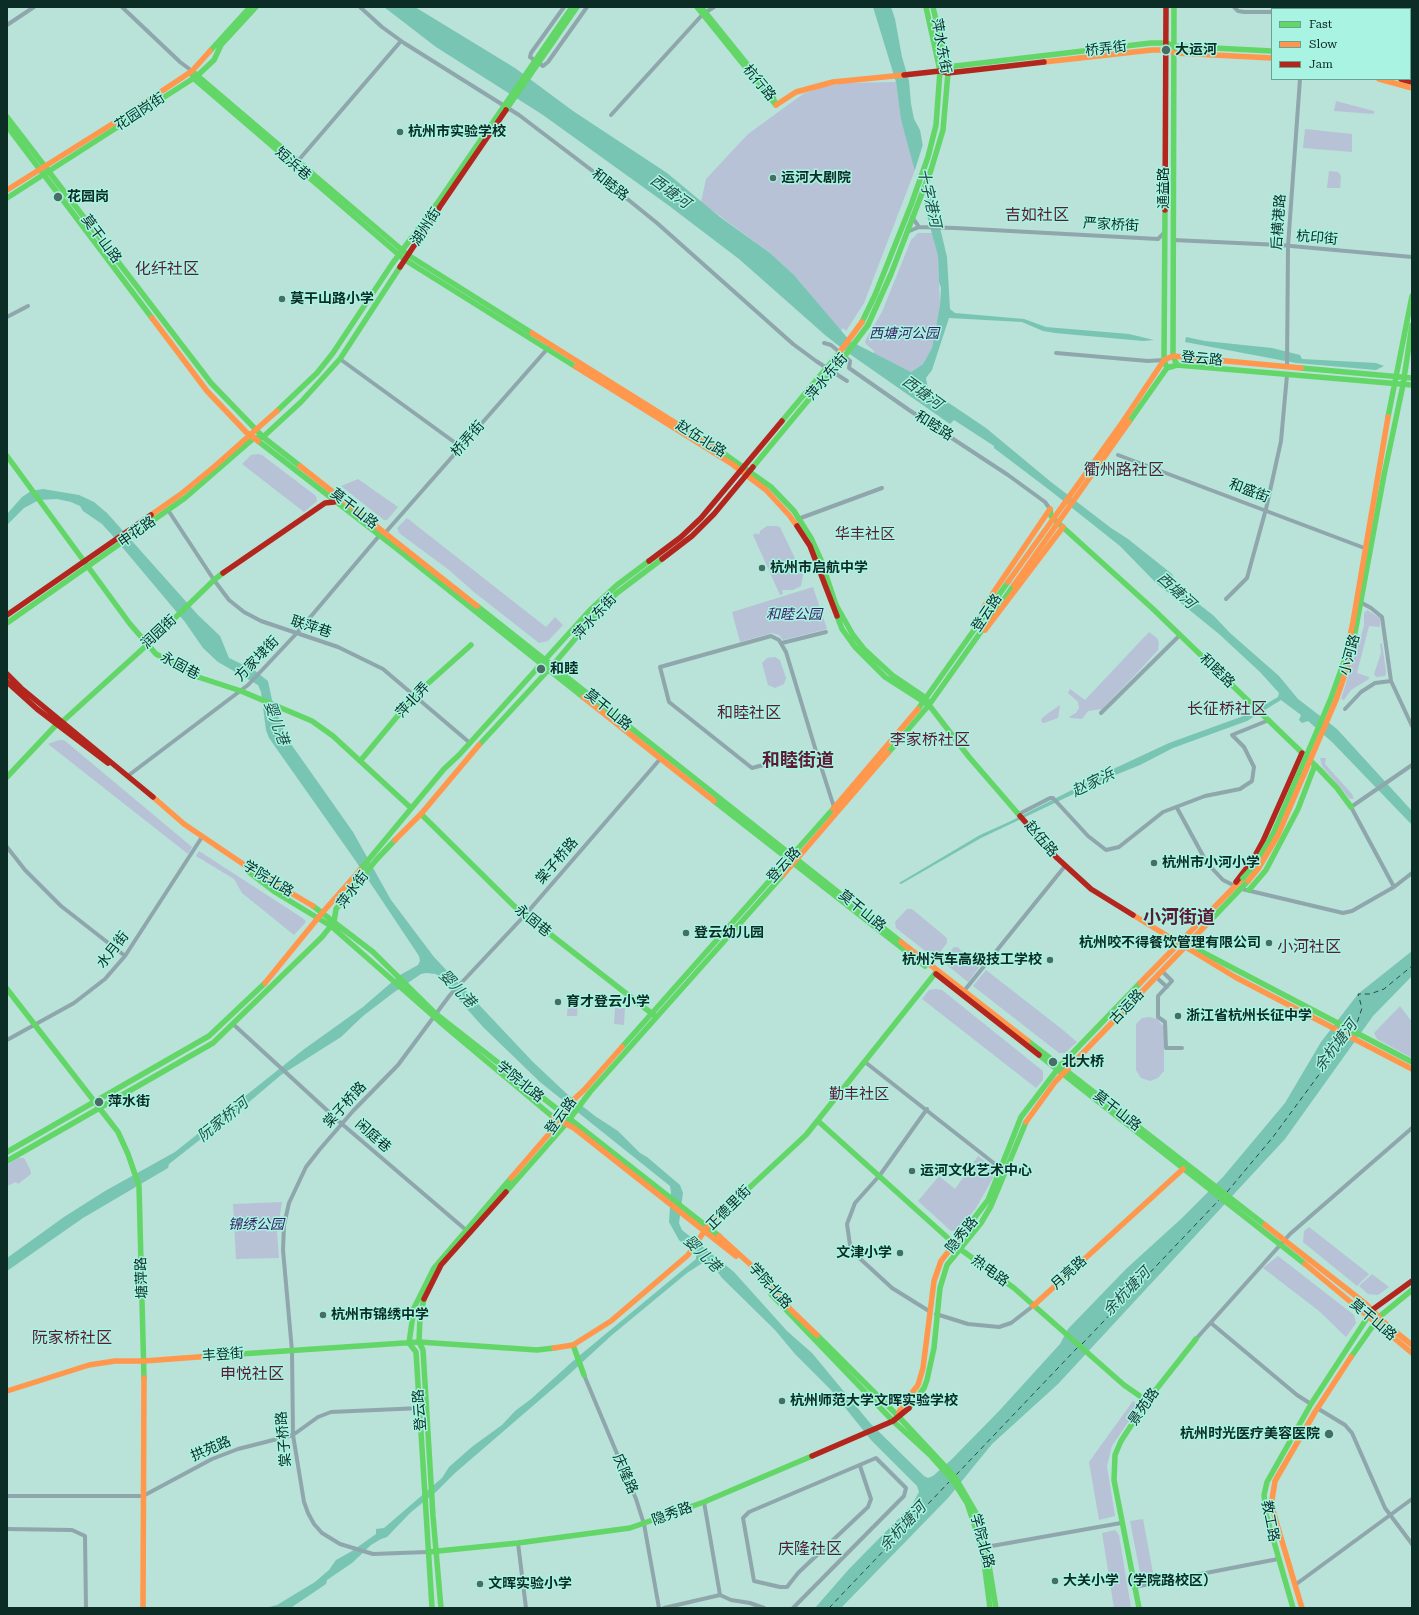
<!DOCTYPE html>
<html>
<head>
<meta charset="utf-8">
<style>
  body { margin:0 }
  #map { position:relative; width:1419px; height:1615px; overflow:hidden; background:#b9e2d8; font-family:"Roboto Serif",serif }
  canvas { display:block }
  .frame { position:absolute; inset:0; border:8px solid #0c2c26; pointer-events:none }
  .legend { position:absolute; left:1271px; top:8px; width:140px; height:72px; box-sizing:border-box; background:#a8f3e1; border:1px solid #6aa396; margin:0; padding:5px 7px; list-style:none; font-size:12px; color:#0c2c26 }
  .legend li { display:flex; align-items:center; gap:8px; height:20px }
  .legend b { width:20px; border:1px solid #6aa396 }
</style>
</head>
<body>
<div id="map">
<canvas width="1419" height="1615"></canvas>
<div class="frame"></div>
<ul class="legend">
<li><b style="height:5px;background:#63d668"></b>Fast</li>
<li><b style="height:5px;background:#ff974d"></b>Slow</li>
<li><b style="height:5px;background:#b3261e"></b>Jam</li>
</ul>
</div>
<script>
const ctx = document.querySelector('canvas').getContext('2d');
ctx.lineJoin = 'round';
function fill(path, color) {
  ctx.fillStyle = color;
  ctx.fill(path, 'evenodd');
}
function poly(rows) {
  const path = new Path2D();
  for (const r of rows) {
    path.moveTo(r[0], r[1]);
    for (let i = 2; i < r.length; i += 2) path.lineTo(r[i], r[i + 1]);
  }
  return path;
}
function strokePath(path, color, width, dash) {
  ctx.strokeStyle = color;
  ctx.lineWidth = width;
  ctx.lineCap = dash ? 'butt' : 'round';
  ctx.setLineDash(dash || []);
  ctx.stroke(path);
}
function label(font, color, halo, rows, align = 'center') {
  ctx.font = font + ' "Roboto Serif","Noto Sans SC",serif';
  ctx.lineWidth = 3;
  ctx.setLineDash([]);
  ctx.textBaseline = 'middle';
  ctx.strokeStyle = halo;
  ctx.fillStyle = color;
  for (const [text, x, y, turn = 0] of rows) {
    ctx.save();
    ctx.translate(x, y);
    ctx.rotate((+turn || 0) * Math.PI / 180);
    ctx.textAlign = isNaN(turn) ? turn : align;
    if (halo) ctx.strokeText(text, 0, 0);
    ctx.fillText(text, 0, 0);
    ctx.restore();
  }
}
const green = poly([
  [896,82,901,120,915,170,864,303,846,331,843,328,841,331,794,275,770,253,701,202,706,179,748,134,803,94,818,88,844,83],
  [1336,101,1374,111,1374,114,1334,111],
  [1305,129,1352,134,1352,152,1303,148],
  [1329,171,1338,172,1341,176,1340,188,1327,188],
  [918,233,932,233,938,256,940,305,932,348,923,364,911,372,874,354,874,351,866,344,865,341,882,312,911,240],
  [258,454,262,455,316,496,317,501,304,512,242,464,251,455],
  [358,479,398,507,387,520,384,520,341,486],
  [407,518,546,627,555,617,563,625,548,641,539,643,474,592,449,570,399,533,397,528],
  [767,526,776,526,780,527,803,575,801,586,793,590,782,590,783,594,780,595,753,535,757,533,759,535,760,531],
  [813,587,827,629,783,640,779,635,772,633,740,642,732,612],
  [1367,610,1380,618,1380,627,1369,626,1357,673,1369,677,1369,679,1351,690,1344,700,1341,699,1364,626,1364,613],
  [1149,632,1157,638,1159,643,1158,650,1137,673,1102,709,1088,711,1082,719,1071,718,1069,717,1076,713,1079,708,1078,702,1068,693,1070,689,1085,700],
  [1382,643,1386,672,1385,676,1376,677,1374,674,1381,653,1380,644],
  [775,657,780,660,786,678,784,684,775,688,768,685,762,663,767,658],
  [1060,705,1058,718,1044,723,1042,722,1041,720,1043,717],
  [59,740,64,740,192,847,188,854,48,744],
  [1326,758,1325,764,1352,794,1354,799,1350,799,1322,766,1320,758],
  [199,851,304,919,306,922,294,935,242,893,234,879,196,856],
  [907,909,912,909,947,938,947,943,937,956,933,957,896,928,895,922],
  [954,947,960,948,959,949,980,966,968,982,942,961],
  [986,970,1063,1030,1077,1042,1065,1053,1059,1053,973,986],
  [936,989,942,990,1043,1071,1043,1080,1036,1088,922,999,929,990],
  [568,999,578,1000,577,1016,567,1016],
  [1400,1006,1412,1022,1412,1058,1377,1039,1374,1033],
  [615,1008,625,1008,624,1025,614,1024],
  [1150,1017,1157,1019,1164,1027,1164,1071,1158,1078,1150,1081,1141,1078,1136,1070,1136,1024,1142,1018],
  [978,1156,993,1167,993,1178,976,1208,959,1230,951,1231,918,1201,939,1176,955,1189],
  [18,1158,24,1158,30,1169,31,1174,18,1184,16,1182,7,1186,7,1165],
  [282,1202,277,1232,279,1258,236,1259,233,1204],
  [1309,1227,1369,1274,1357,1286,1303,1242,1304,1231],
  [1278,1256,1354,1315,1356,1323,1346,1337,1319,1311,1263,1268],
  [1372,1274,1389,1287,1378,1295,1368,1294,1359,1286],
  [1133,1401,1136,1403,1137,1409,1112,1446,1107,1466,1115,1516,1099,1520,1089,1462],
  [1143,1519,1154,1578,1144,1580,1141,1578,1130,1521],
  [1115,1530,1119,1535,1131,1608,1114,1608,1102,1533]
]);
const water = poly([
  [384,7,415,7,515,68,573,111,667,173,720,217,770,253,794,275,850,341,911,372,923,364,932,348,940,305,941,288,939,282,938,256,901,120,896,82,873,7,891,7,895,19,902,57,909,81,911,104,914,119,920,130,931,190,947,257,950,309,955,313,1024,319,1046,327,1129,334,1154,340,1143,341,1055,333,1043,331,1022,322,949,318,932,370,926,378,928,389,986,428,1051,482,1111,528,1128,539,1172,574,1181,590,1214,616,1230,633,1279,676,1298,699,1337,729,1412,811,1412,825,1332,742,1308,721,1302,723,1299,720,1301,715,1281,700,1247,721,1173,748,1140,765,1103,780,981,838,901,884,899,883,980,835,1011,821,1111,770,1169,743,1249,714,1278,697,1279,693,1260,672,1219,634,1155,582,1120,546,1052,492,994,448,994,446,954,420,950,424,844,350,825,335,739,259,668,205,543,115,436,47],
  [1186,337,1205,341,1272,348,1300,355,1302,359,1376,363,1384,366,1376,370,1296,363,1185,342],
  [43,489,79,495,94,502,107,513,198,615,220,636,229,658,254,670,268,681,272,700,286,737,353,832,391,900,434,957,533,1062,567,1094,595,1116,618,1131,640,1153,647,1157,680,1185,683,1193,679,1223,682,1230,734,1272,787,1331,812,1353,870,1423,924,1476,928,1478,933,1476,951,1460,999,1411,1060,1344,1068,1329,1126,1269,1182,1218,1223,1177,1285,1103,1321,1042,1358,994,1412,951,1412,976,1373,1016,1285,1139,1058,1384,992,1444,948,1498,841,1608,815,1608,849,1569,912,1505,919,1492,917,1486,871,1440,831,1390,795,1354,775,1330,722,1278,714,1267,704,1262,687,1273,612,1335,564,1379,455,1473,437,1491,410,1513,387,1537,381,1539,371,1545,352,1563,327,1580,326,1584,292,1607,265,1608,277,1605,315,1582,329,1570,336,1560,352,1551,376,1534,376,1529,384,1528,398,1516,442,1478,449,1467,473,1446,502,1425,515,1411,531,1399,573,1361,696,1259,696,1255,679,1240,669,1222,671,1192,670,1186,540,1082,483,1027,436,974,426,973,421,974,393,993,363,1016,341,1037,281,1075,216,1130,208,1135,206,1135,169,1164,168,1168,83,1218,7,1271,7,1258,64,1217,105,1191,175,1152,303,1050,363,1007,400,975,418,965,420,961,419,956,355,860,269,738,266,730,261,692,258,685,218,662,203,648,185,622,112,535,102,524,83,511,80,506,71,502,57,499,39,500,24,508,7,525,7,514,22,497,31,491]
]);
const pier = poly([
  [924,141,932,184,923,208,914,173]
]);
const ferry = poly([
  [1352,1029,1357,1023,1362,1008,1358,994,1370,994,1384,989,1412,966],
  [1227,1192,1273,1137,1346,1038],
  [1082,1344,1219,1200],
  [956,1475,1078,1347],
  [829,1608,949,1482]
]);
const street = poly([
  [122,7,180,62,192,71],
  [360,7,382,27,404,43,519,115,594,172,657,223,793,344,816,361,847,381],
  [564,7,531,53,530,57,543,66,548,62,587,7],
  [1234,7,1238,11,1244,12,1272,12],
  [1306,9,1306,7],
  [7,25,34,7],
  [611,115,703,14,714,7],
  [297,162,401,41],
  [912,217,919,227],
  [907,232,919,227,955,228,1158,239,1164,233],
  [1173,240,1280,245,1412,257],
  [7,317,28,306],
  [824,343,831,345,850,361,849,368,909,410,1008,475,1045,502,1050,509],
  [1056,353,1148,361,1164,360],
  [340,359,461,447],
  [1287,367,1288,246,1300,79],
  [1118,455,1367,549],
  [168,510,214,580,229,600,244,612,261,621,338,647,383,669,470,743],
  [798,519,882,488],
  [385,533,549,347],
  [1226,599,1247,578,1266,509,1281,441,1287,375],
  [1362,603,1371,608,1382,617,1391,681,1412,726],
  [782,643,826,632],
  [1345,709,1361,692,1375,683,1391,681],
  [1101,713,1180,635],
  [816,751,752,768,669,702,660,667,771,636,779,640,786,652,816,751,834,807],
  [129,775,248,685,296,634,379,536],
  [1177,808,1207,863,1223,880,1235,886],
  [1019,814,1050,798,1053,798,1088,836,1106,850,1119,847,1163,812,1205,796,1240,789,1252,781,1254,767,1244,747,1232,735,1269,720],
  [7,847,25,870,61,906,125,956],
  [1394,887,1351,807,1412,765],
  [1242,889,1343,913,1352,911,1394,887,1412,873],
  [1162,971,1172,981,1158,996,1158,1017,1165,1022,1166,1048,1182,1048],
  [1156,977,1167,987],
  [964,991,1065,866],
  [233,1024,342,1124,466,1230],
  [7,1040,74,1003,105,979,125,956,202,837],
  [865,1062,1000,1168],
  [927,1109,880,1175,855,1203,847,1224,850,1245,855,1254,892,1288,929,1311],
  [936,1314,968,1324,999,1327,1011,1323,1033,1306],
  [1211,1323,1297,1395,1311,1404],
  [1196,1339,1290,1234,1412,1128],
  [584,1375,636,1499,644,1524,659,1608],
  [1317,1408,1345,1425,1352,1433,1385,1508,1412,1544],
  [7,1496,143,1496,212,1459,238,1449,293,1435,318,1417,331,1412,421,1408],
  [7,1529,72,1530,85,1536,86,1608],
  [518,1543,526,1608],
  [986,1547,1121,1523],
  [428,1552,373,1554,340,1544,322,1533,314,1524,308,1513,304,1502,293,1435,292,1351,283,1250,284,1225,289,1203,306,1167,320,1149,353,1111,398,1065,450,995,525,915,661,758],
  [1295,1585,1412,1499],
  [1134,1587,1278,1559],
  [720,1595,731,1600,750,1603,764,1608],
  [664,1608,720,1595,704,1502],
  [793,1608,904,1496,906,1488,876,1458,749,1512,743,1518,754,1581,780,1587,787,1587,798,1573,868,1507,871,1499,860,1466]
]);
const fast = poly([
  [697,7,776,105,772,95,701,7],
  [1174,7,1173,356,1177,365],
  [210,51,250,7],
  [192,71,408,255,532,333],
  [192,71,193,78,405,260,576,367],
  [940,71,947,67,1151,43,1166,43,1175,46,1272,51],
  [7,117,211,383,263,437,300,466],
  [7,126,152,318],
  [7,198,197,76,214,60,221,45,256,7],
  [1165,210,1164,360,1167,368],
  [862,322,875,295,911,205,928,157,936,125,940,71,926,7],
  [868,325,891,274,931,170,943,130,948,73,933,7],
  [1301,368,1412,378],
  [277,411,317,373,333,353,392,264,436,205],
  [1388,417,1412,296],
  [782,421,839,353],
  [1129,422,1167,368,1177,365,1412,385],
  [258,441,396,548,583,697],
  [719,450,771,487,794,511,811,538,821,560,836,605,853,635,864,649,892,675,926,698,929,705,969,757,1020,816],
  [7,456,130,624,156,654,198,677,241,691,312,721,333,736,411,808],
  [753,467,844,357],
  [1050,509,1051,516,1056,521,1152,608,1320,770,1337,788,1351,807],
  [477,606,901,942],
  [837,616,842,629,855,647,885,677,927,704],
  [7,623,185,498,254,438,263,437,301,402,340,359,400,267],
  [1350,660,1384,475,1403,385,1412,325],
  [918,709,1008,582],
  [479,745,553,665,602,607,617,593,662,559],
  [888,753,929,705,1014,585],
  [361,760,415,695,471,645],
  [7,777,57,724,62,722,148,644,214,580,223,573],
  [714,801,925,966],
  [421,814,514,906,655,1016],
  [360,870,444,769,459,755,590,610,617,585,649,561],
  [249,872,275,892,331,926,448,1029,553,1117],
  [1249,890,1266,870,1298,809,1315,765],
  [313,906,373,952,436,1014,719,1236],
  [1206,925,1248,881],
  [1185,943,1412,1062],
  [7,989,118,1132,128,1154,139,1186,144,1378],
  [1028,1041,1265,1225],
  [622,1047,833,809],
  [1039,1055,1305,1264],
  [818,1121,960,1249,1014,1288,1124,1385,1147,1401],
  [7,1152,209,1036,265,983],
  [7,1161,213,1043,322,937,334,922,336,909,377,859,395,840],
  [506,1192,565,1125,590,1092,783,875],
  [720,1215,806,1135,937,971],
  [969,1225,988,1200,1021,1117,1060,1066,1140,983],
  [771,1294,893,1421,930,1455,953,1481,967,1503,979,1539,983,1554,990,1608],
  [424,1299,420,1317,419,1342,423,1350,433,1516,441,1608],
  [817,1335,898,1416,955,1477,976,1513,986,1547,996,1608],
  [573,1345,584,1375],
  [225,1355,419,1342,537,1350,554,1348],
  [1351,1357,1379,1317,1412,1290],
  [909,1408,924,1388,927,1380,934,1348,940,1288,947,1265,981,1223,991,1206,1026,1122],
  [428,1552,518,1543,630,1528,704,1502,812,1456],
  [432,1608,416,1352,409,1343,414,1308,434,1268,511,1178],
  [1139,1608,1114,1480,1115,1455,1121,1441,1147,1401,1196,1339],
  [1293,1608,1266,1514,1264,1495,1267,1482,1311,1404,1369,1315]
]);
const slow = poly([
  [1044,62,1152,50,1166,50,1175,53,1272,58],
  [1379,79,1412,88],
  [776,105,796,92,833,82,904,75],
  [7,190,117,121,192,71,210,51],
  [152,318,207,391,246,432,258,441],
  [532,333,719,450],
  [576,367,732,464,766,490,789,515,797,526],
  [1124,420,1164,360,1173,356,1301,368],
  [300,466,477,606],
  [151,515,181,494,215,466,277,411],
  [977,624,985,605,1050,509],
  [985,630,1063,527],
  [1345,659,1353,622,1388,417],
  [583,697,714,801],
  [153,797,184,824,249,868,313,906],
  [833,809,918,709],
  [395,840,421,814,479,745],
  [783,875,888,753],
  [1133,915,1235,977,1412,1069],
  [901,942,1028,1041],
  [265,983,322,913,360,870],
  [1140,983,1243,878],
  [553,1117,574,1128,736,1256],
  [1026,1122,1055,1082,1206,925],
  [511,1178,555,1127,555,1123,569,1104,584,1090,622,1047],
  [1265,1225,1366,1304,1387,1325,1412,1345],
  [719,1236,751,1265,791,1310,817,1335],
  [1305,1264,1412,1353],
  [1033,1306,1183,1169],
  [554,1348,573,1345,611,1321,688,1255,708,1226,720,1215],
  [7,1391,89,1365,115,1361,144,1361,225,1355],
  [898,1416,901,1407,918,1385,923,1368,934,1281,941,1261,969,1225],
  [143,1608,144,1378],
  [1302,1608,1273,1511,1272,1500,1275,1481,1315,1412,1351,1357]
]);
const jam = poly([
  [904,75,940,71,948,73,1044,62],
  [1401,79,1412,82],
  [1165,210,1166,7],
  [400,267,439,208],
  [797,526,810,546,837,616],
  [662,559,692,536,714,514,753,467],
  [649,561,681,537,701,518,782,421],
  [223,573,325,503,334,502],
  [7,615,151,515],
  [7,674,21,688,153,797],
  [7,682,37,709,108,763],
  [1020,816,1056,857,1091,889,1133,915],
  [1236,882,1252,861,1263,841,1302,753],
  [936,974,1039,1055],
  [424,1299,441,1265,506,1192],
  [1369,1315,1372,1310,1412,1281],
  [812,1456,893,1421,909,1408]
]);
const fastBridge = poly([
  [506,110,577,7],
  [436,205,572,7],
  [844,357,868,325],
  [1243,878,1255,865,1273,834,1331,698,1345,659]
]);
const slowBridge = poly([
  [839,353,862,322],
  [1008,582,1124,420],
  [1014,585,1129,422],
  [1248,881,1258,869,1278,835,1336,700,1350,660]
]);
const jamBridge = poly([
  [439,208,506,110]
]);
const markers = [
  [1166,50,5,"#496c64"],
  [400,132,4,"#496c64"],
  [773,178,4,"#496c64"],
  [58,197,5,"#496c64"],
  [282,299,4,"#496c64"],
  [762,568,4,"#496c64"],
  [541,669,5,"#496c64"],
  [1154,863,4,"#496c64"],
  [686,933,4,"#496c64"],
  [1269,943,4,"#496c64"],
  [1050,960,4,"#496c64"],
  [558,1002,4,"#496c64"],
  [1178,1016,4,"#496c64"],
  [1053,1062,5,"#496c64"],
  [99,1102,5,"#496c64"],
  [912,1171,4,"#496c64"],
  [900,1253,4,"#496c64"],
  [323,1315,4,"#496c64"],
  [782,1401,4,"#496c64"],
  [1329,1434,5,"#496c64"],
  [1055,1581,4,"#496c64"],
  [480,1584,4,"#496c64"]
];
const streetNames = [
  ["萍水东街",941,46,80],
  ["桥弄街",1106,49,-7],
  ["杭行路",759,83,50],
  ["花园岗街",140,112,-33],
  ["短浜巷",293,164,41],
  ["和睦路",610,185,38],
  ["通益路",1164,188,-90],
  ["后横港路",1279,222,-86],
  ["严家桥街",1111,225,3],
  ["湖州街",426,227,-57],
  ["杭印街",1317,238,5],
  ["莫干山路",101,239,53],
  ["登云路",1202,359,5],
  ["萍水东街",827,377,-50],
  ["和睦路",934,426,32],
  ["桥弄街",468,439,-49],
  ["赵伍北路",701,439,32],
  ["和盛街",1249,491,21],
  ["莫干山路",354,509,38],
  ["申花路",137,532,-35],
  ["登云路",987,613,-56],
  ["萍水东街",595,617,-47],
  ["联萍巷",311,627,18],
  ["润园街",159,632,-43],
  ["小河路",1350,655,-75],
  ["方家埭街",257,659,-46],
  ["永固巷",180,666,28],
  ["和睦路",1217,671,44],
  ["萍北弄",413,700,-47],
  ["莫干山路",608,710,39],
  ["赵伍路",1041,839,49],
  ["棠子桥路",557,861,-49],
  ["登云路",784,865,-48],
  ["学院北路",268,879,31],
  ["萍水街",353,890,-53],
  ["莫干山路",862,911,39],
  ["永固巷",533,921,39],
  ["水月街",113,950,-52],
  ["古运路",1127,1007,-46],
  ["学院北路",520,1082,39],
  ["棠子桥路",345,1105,-48],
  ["莫干山路",1117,1111,38],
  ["登云路",561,1116,-54],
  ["闲庭巷",373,1136,41],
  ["正德里街",729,1208,-45],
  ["隐秀路",962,1235,-51],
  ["热电路",990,1271,36],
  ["月亮路",1069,1273,-42],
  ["塘萍路",142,1278,-92],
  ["学院北路",770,1286,48],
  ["莫干山路",1373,1320,40],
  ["丰登街",223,1355,-4],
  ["景苑路",1144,1407,-55],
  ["登云路",420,1410,-94],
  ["棠子桥路",284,1439,-95],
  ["拱苑路",211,1449,-23],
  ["庆隆路",625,1474,67],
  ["隐秀路",672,1514,-20],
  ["教工路",1270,1521,79],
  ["学院北路",982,1541,75]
];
const poiNames = [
  ["大运河",1175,50],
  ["杭州市实验学校",408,132],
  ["运河大剧院",781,178],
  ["花园岗",67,197],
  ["莫干山路小学",290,299],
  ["杭州市启航中学",770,568],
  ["和睦",550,669],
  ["杭州市小河小学",1162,863],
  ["登云幼儿园",694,933],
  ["杭州咬不得餐饮管理有限公司",1261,943,"right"],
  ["杭州汽车高级技工学校",1042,960,"right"],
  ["育才登云小学",566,1002],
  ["浙江省杭州长征中学",1186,1016],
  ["北大桥",1062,1062],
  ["萍水街",108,1102],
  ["运河文化艺术中心",920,1171],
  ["文津小学",892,1253,"right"],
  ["杭州市锦绣中学",331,1315],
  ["杭州师范大学文晖实验学校",790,1401],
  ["杭州时光医疗美容医院",1320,1434,"right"],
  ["大关小学（学院路校区）",1063,1581],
  ["文晖实验小学",488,1584]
];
const parkNames = [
  ["西塘河公园",904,334],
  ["和睦公园",794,615],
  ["锦绣公园",256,1225]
];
const waterNames = [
  ["西塘河",670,192,36],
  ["十字港河",929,198,77],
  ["西塘河",922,393,36],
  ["西塘河",1176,591,42],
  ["婴儿港",276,723,70],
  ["赵家浜",1093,783,-26],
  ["婴儿港",457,989,46],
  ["余杭塘河",1336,1046,-53],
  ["阮家桥河",223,1120,-39],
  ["婴儿港",702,1254,44],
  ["余杭塘河",1127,1292,-46],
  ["余杭塘河",903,1527,-47]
];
const neighbourhoodNames = [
  ["华丰社区",865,535],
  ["勤丰社区",859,1095]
];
const quarterNames = [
  ["吉如社区",1037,215],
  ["化纤社区",167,269],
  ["衢州路社区",1124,470],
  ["长征桥社区",1227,709],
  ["和睦社区",749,713],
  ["李家桥社区",930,740],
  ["小河社区",1309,947],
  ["阮家桥社区",72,1338],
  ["申悦社区",252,1374],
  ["庆隆社区",810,1549]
];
const districtNames = [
  ["和睦街道",798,761],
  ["小河街道",1179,918]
];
fill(green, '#b7c2d7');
fill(water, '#78c5b4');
fill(pier, '#b9e2d8');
strokePath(ferry, '#244d44', 1, [5, 4]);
strokePath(street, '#8fa6ac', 4);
strokePath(fast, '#63d668', 5.5);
strokePath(slow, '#ff974d', 5.5);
strokePath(jam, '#b3261e', 5.5);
strokePath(fastBridge, '#63d668', 5.5);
strokePath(slowBridge, '#ff974d', 5.5);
strokePath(jamBridge, '#b3261e', 5.5);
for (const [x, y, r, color] of markers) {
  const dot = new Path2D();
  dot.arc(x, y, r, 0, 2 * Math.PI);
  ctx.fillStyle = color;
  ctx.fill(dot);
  strokePath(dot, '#a8f3e1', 1.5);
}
label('14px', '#0c2c26', '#a8f3e1', streetNames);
label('bold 14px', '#0c2c26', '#a8f3e1', poiNames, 'left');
label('italic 14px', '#391a64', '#a8f3e1', parkNames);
label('italic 15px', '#244d44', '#a8f3e1', waterNames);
label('15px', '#5c1a36', '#a8f3e1', neighbourhoodNames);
label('16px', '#5c1a36', '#a8f3e1', quarterNames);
label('bold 18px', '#5c1a36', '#a8f3e1', districtNames);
</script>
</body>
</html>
